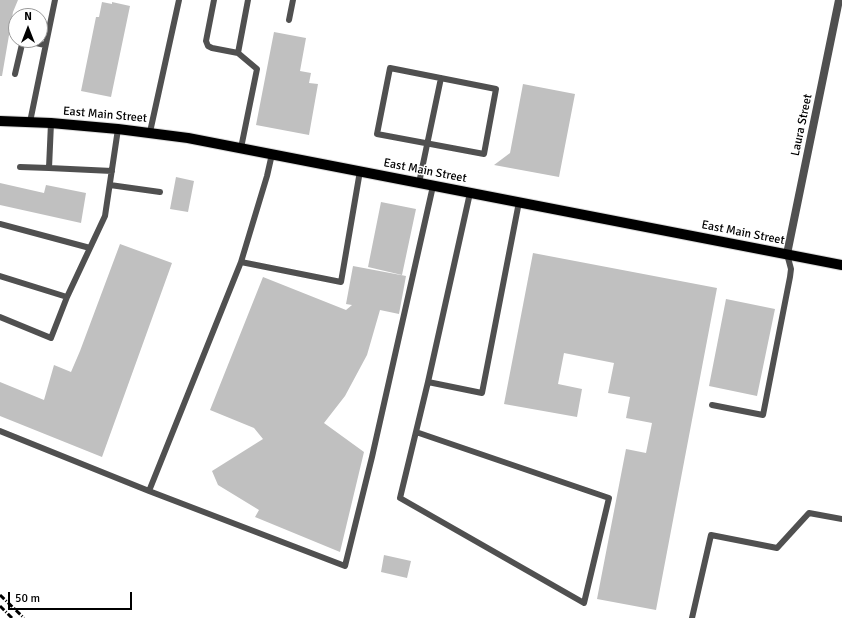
<!DOCTYPE html>
<html>
<head>
<meta charset="utf-8">
<style>
  body { margin:0 }
  #map { position:relative; width:842px; height:618px; overflow:hidden; background:#fff; font-family:Signika,sans-serif }
  canvas { display:block }
  .north { position:absolute; left:8px; top:8px; width:40px; height:40px; box-sizing:border-box; background:#fff; border:1px solid #999; border-radius:50%; rotate:0deg; font-size:11px; font-weight:700; line-height:16px; text-align:center; color:#000 }
  .north::after { content:''; display:block; margin:auto; width:14px; height:18px; background:#000; clip-path:polygon(50% 0,100% 100%,50% 72%,0 100%) }
  .scale { position:absolute; left:8px; top:592px; width:124px; height:18px; box-sizing:border-box; border:2px solid #000; border-top:0; padding-left:5px; font-size:12px; line-height:14px; white-space:nowrap; color:#000; -webkit-text-stroke:3px #fff; paint-order:stroke }
</style>
</head>
<body>
<div id="map">
<canvas width="842" height="618"></canvas>
<div class="north">N</div>
<div class="scale">50 m</div>
</div>
<script>
const ctx = document.querySelector('canvas').getContext('2d');
ctx.lineJoin = 'round';
function fill(path, color) {
  ctx.fillStyle = color;
  ctx.fill(path, 'evenodd');
}
function poly(rows) {
  const path = new Path2D();
  for (const r of rows) {
    path.moveTo(r[0], r[1]);
    for (let i = 2; i < r.length; i += 2) path.lineTo(r[i], r[i + 1]);
  }
  return path;
}
function strokePath(path, color, width, dash) {
  ctx.strokeStyle = color;
  ctx.lineWidth = width;
  ctx.lineCap = dash ? 'butt' : 'round';
  ctx.setLineDash(dash || []);
  ctx.stroke(path);
}
function label(font, color, halo, rows, align = 'center') {
  ctx.font = font + ' Signika,sans-serif';
  ctx.lineWidth = 3;
  ctx.setLineDash([]);
  ctx.textBaseline = 'middle';
  ctx.strokeStyle = halo;
  ctx.fillStyle = color;
  for (const [text, x, y, turn = 0] of rows) {
    ctx.save();
    ctx.translate(x, y);
    ctx.rotate((+turn || 0) * Math.PI / 180);
    ctx.textAlign = isNaN(turn) ? turn : align;
    if (halo) ctx.strokeText(text, 0, 0);
    ctx.fillText(text, 0, 0);
    ctx.restore();
  }
}
const building = poly([
  [0,0,18,0,13,12,2,76,0,76],
  [102,2,112,4,112,2,130,6,111,97,81,91,96,17,99,17],
  [274,32,306,38,300,71,311,73,309,83,318,84,309,135,256,125],
  [523,84,575,94,559,177,494,165,510,153],
  [176,177,194,181,188,212,170,209],
  [0,183,44,193,46,185,86,193,81,223,0,205],
  [381,202,416,209,402,275,368,267],
  [120,244,172,263,102,457,0,416,0,382,44,400,54,365,71,372,80,351],
  [533,253,717,288,656,610,597,599,626,449,646,453,652,423,626,418,630,397,608,393,614,363,564,353,558,384,582,389,577,417,504,404],
  [353,266,406,276,399,314,380,310,367,355,345,396,324,423,364,452,340,552,255,517,259,510,218,485,212,471,263,439,254,428,210,410,263,277,346,310,352,305,346,304],
  [726,299,775,309,757,396,709,386],
  [384,555,411,561,407,578,381,572]
]);
const lane = poly([
  [214,0,206,41,208,46,212,48,238,53,257,69,241,148],
  [289,20,293,0],
  [238,53,248,0],
  [390,68,496,89,484,154,377,134,390,68],
  [15,74,23,40,45,45],
  [30,122,55,0],
  [51,123,49,168,112,171],
  [150,132,179,0],
  [272,154,267,176,241,262,341,282,360,171],
  [20,167,49,168],
  [419,183,441,78],
  [110,185,160,192],
  [0,224,90,248],
  [0,276,67,297,105,216,118,129],
  [0,317,51,338,67,297],
  [428,382,482,393,519,202],
  [712,405,763,415,790,277,791,269,787,254],
  [0,431,149,491,241,262],
  [416,432,609,498,584,603,400,498,428,382,470,193],
  [149,491,345,566,372,457,433,186],
  [692,618,711,535,777,548,809,513,842,519]
]);
const street = poly([
  [787,254,839,0]
]);
const primary = poly([
  [0,121,51,123,118,129,188,138,842,265]
]);
const rail = poly([
  [0,595,24,618],
  [0,606,12,618]
]);
const streetNames = [
  ["East Main Street",105,115,5],
  ["Laura Street",802,125,-78],
  ["East Main Street",425,171,11],
  ["East Main Street",743,233,11]
];
fill(building, '#c0c0c0');
strokePath(primary, '#dbdbdb', 12);
strokePath(lane, '#505050', 6);
strokePath(street, '#505050', 8);
strokePath(primary, '#000', 10);
strokePath(rail, '#000', 3, [6, 2, 1, 2]);
label('12px', '#000', '#fff', streetNames);
</script>
</body>
</html>
